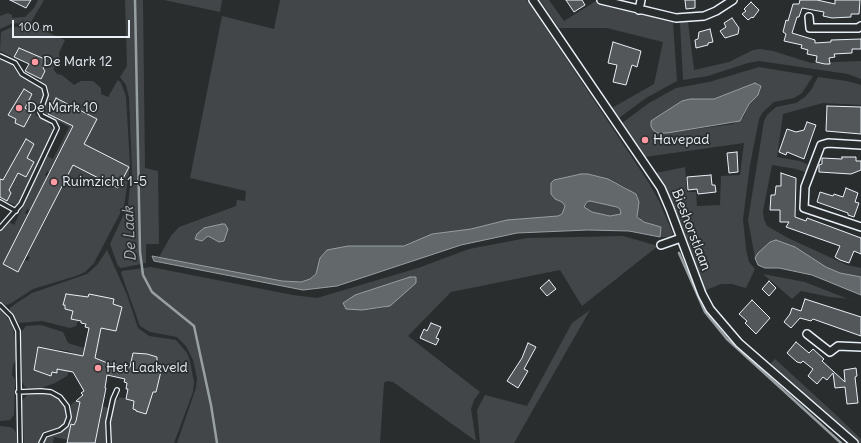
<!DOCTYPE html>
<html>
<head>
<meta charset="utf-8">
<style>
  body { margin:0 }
  #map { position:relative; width:861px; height:443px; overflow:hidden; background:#2a2d2e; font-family:Delius,sans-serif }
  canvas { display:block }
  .scale { position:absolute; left:12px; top:20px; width:118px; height:18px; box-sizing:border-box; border:2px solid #e8f1f8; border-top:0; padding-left:5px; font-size:12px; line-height:14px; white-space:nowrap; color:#e8f1f8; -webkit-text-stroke:3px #2a2d2e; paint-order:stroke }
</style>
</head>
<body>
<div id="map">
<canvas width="861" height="443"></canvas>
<div class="scale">100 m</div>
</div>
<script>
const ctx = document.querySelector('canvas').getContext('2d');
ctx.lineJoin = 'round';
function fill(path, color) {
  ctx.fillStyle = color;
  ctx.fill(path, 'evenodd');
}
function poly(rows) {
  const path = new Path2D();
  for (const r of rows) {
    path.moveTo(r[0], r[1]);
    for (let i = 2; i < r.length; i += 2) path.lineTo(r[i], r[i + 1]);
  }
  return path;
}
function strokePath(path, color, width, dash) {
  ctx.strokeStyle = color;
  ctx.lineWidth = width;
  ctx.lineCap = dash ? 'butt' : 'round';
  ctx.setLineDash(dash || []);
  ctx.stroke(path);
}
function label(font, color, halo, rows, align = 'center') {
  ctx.font = font + ' Delius,sans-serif';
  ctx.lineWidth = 3.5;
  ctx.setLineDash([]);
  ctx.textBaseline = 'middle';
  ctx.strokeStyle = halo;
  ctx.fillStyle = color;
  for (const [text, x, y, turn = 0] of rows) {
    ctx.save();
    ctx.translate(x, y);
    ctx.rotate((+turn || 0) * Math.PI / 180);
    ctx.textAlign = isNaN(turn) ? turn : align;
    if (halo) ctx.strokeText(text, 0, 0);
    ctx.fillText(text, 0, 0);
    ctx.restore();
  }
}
const green = poly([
  [38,0,44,0,31,22,11,24,0,29,0,16,8,13,12,15,12,18,25,17,34,8],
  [125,0,143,0,145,168,158,171,159,244,146,244,146,263,121,268,118,266,110,244,128,205,132,169,129,98,126,85,120,77,127,66],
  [164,0,222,0,220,12],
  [280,0,527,0,649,183,659,201,673,234,669,237,660,237,661,227,640,220,637,213,638,197,625,187,608,179,588,174,581,174,554,180,555,199,562,202,565,206,562,214,558,216,507,220,471,229,432,234,404,246,348,246,327,250,320,258,316,274,310,279,301,282,282,281,159,257,171,236,179,227,236,206,237,200,245,201,246,191,190,178,222,16,274,29],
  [540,0,549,0,564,21,596,1,673,22,677,81,646,98,619,118,612,108,654,84,663,42,607,28,559,28],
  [688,22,694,70,729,62,753,50,759,49,773,51,811,63,861,61,861,79,848,74,759,61,748,63,708,76,683,80,680,23],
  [34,26,65,40,59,53,60,61,53,69,57,74,62,75,74,85,81,81,93,81,101,88,101,94,108,97,118,80,121,83,126,96,130,166,124,206,94,263,85,272,76,276,33,289,10,304,5,305,0,301,0,233,9,222,14,225,47,156,53,159,69,127,46,115,44,112,49,92,47,86,40,81,45,71,43,67,46,60,38,56,37,58,19,48,14,58,0,51,1,32,12,27],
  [57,98,97,119,81,149,90,147,129,167,118,188,79,168,76,160,27,256,30,257,28,261,25,260,18,272,3,264,28,215,25,213,27,209,30,210,47,177,45,175,47,171,49,172,73,125],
  [0,59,11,64,19,75,42,88,44,93,35,115,48,122,53,129,53,133,19,202,15,205,0,199],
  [759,67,813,76,802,93,794,98,774,102,763,112,759,119,750,165,743,219,746,249,749,262,755,269,746,288,732,284,721,284,706,290,675,208,656,173,685,167,687,192,696,192,697,206,720,205,721,176,740,175,744,143,645,157,622,123,649,103,676,88,709,82],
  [755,83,758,95,749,104,743,118,733,124,680,131,657,117,682,101,690,99,714,99],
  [818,77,847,81,861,85,861,105,823,103,783,114,777,157,800,161,811,166,808,173,796,169,772,165,763,211,764,219,767,226,788,238,847,265,861,268,861,277,840,273,826,267,795,247,770,242,755,258,748,220,764,121,767,115,776,107,796,103,805,97,811,90],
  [590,201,617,207,620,209,621,214,610,216,592,212,584,207],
  [623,236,658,246,582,306,560,270,451,292,408,336,480,392,474,400,471,409,476,441,393,382,387,381,384,383,380,443,177,443,196,388,197,378,193,360,186,346,177,337,150,332,140,326,121,273,122,271,151,267,293,295,317,298,418,268,469,249,527,238],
  [410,277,384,308,362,310,355,295],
  [107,250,127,295,138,328,149,336,176,340,187,353,190,361,194,382,193,392,174,443,111,443,110,420,115,399,118,400,119,397,134,401,133,409,136,410,136,411,146,413,153,392,156,392,162,367,157,366,157,357,147,355,133,353,130,368,93,358,101,328,116,331,122,307,113,304,114,299,89,294,88,297,66,294,63,305,65,305,65,309,73,311,71,319,78,321,76,326,70,328,42,321,19,323,10,311,10,308,15,304,32,293,87,274,97,265],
  [763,274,805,282,848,299,861,300,830,297,801,291,792,299],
  [0,308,12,324,17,346,17,358,13,365,12,375,15,379,14,415,10,420,0,421],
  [590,310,514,443,480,443,477,410,485,395,527,406,572,323],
  [41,325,63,332,68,343,84,348,82,357,75,356,75,354,68,351,39,347,36,353,34,370,51,376,52,372,57,373,57,369,69,371,67,376,55,383,41,388,30,389,25,387,22,382,21,332,26,326],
  [775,359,834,413,861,439,861,443,854,443,769,365],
  [36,393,52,394,59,398,65,407,66,419,62,427,44,433,39,443,24,443,22,401,27,395],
  [75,401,80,402,76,421,74,425,71,424,68,440,54,437,53,443,43,443,47,435,65,429,69,422,71,405],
  [102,406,108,408,105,426,107,443,95,443,101,417,99,417],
  [0,426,10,427,14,429,16,433,17,443,0,443]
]);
const water = poly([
  [755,83,761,86,758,95,749,104,740,121,667,133,657,133,653,130,651,126,651,121,657,117,682,101,690,99,714,99,755,83],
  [581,174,588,174,608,179,636,194,639,202,637,217,644,222,661,227,660,237,629,231,588,230,517,233,461,245,337,286,303,290,154,261,152,256,282,281,301,282,310,279,316,274,320,258,327,250,348,246,404,246,432,234,471,229,507,220,558,216,562,214,565,206,562,202,555,199,551,194,551,183,554,180,581,174],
  [590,201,617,207,620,209,621,214,610,216,592,212,584,207,587,202,590,201],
  [222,224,225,224,228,229,224,241,219,242,208,236,202,241,195,239,197,234,204,228,222,224],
  [776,240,795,247,826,267,840,273,861,277,861,295,812,275,779,268,765,268,758,265,755,258,758,253,770,242,776,240],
  [410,277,416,277,416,283,390,306,362,310,346,309,343,303,355,295,410,277]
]);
const stream = poly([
  [135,0,140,252,143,275,152,292,194,326,211,405,217,443],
  [679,253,705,312,727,339,841,443]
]);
const building = poly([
  [10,0,31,0,26,8,10,0],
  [566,0,582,0,585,5,574,12,566,0],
  [685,0,695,0,695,8,686,9,685,0],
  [800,0,817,0,835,4,835,0,860,0,859,14,851,14,851,17,832,18,823,16,824,12,802,8,799,17,797,17,792,33,815,40,815,43,831,42,831,40,861,39,861,49,852,49,852,53,834,54,835,57,829,58,830,64,825,64,816,62,817,56,807,54,808,50,801,48,802,45,784,41,786,34,783,32,786,20,788,21,793,4,799,4,800,0],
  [751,2,759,10,753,18,752,17,748,20,742,14,746,11,744,9,751,2],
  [732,18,739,28,738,34,725,38,720,31,726,27,724,23,732,18],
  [710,29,713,42,708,43,708,45,696,48,695,40,698,39,699,32,710,29],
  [613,42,641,51,637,67,632,65,626,85,613,82,617,65,608,63,613,42],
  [19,48,47,60,43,68,45,71,41,79,25,71,29,64,14,57,19,48],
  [24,89,32,94,25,108,32,112,24,127,15,123,16,119,8,115,24,89],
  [56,98,97,119,84,144,129,167,118,188,73,165,18,272,3,264,73,126,48,114,56,98],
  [827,106,861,107,861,134,826,131,827,106],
  [807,122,816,125,804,159,787,152,786,155,779,152,787,129,796,132,804,130,807,122],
  [26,139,34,144,27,158,34,162,26,177,18,173,9,190,11,193,7,201,0,197,0,179,3,180,26,139],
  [737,152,738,172,729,173,727,153,737,152],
  [842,157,856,157,856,161,861,161,861,170,851,174,819,172,819,165,822,164,822,158,842,159,842,157],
  [781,173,796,178,795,217,806,221,807,218,861,238,861,254,854,251,849,263,840,260,835,257,840,246,786,227,789,222,780,222,780,210,770,210,771,195,775,195,776,186,781,186,781,173],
  [711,175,712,185,715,185,716,192,698,194,697,189,688,190,687,177,711,175],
  [846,188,858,193,855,202,859,203,854,217,848,215,848,213,817,202,820,192,833,196,834,194,843,197,846,188],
  [549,280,556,289,547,296,540,288,549,280],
  [769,281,776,288,769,296,762,289,769,281],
  [66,294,88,297,89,294,114,299,113,304,122,307,116,331,101,328,95,358,110,364,130,367,133,353,147,354,157,357,157,366,162,367,156,392,153,392,146,414,136,411,136,410,133,409,134,401,126,399,128,389,126,389,127,383,124,382,125,379,107,375,105,388,106,388,95,443,67,443,71,424,74,425,76,421,80,402,76,401,83,395,81,393,84,391,73,372,57,369,57,373,52,372,51,376,34,370,38,347,83,356,89,328,85,327,86,324,81,323,81,321,71,319,73,311,65,309,65,305,63,305,66,294],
  [805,299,861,317,861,336,813,319,811,321,800,318,791,328,784,322,790,314,792,308,801,311,805,299],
  [752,300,770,318,756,334,745,323,747,321,739,314,752,300],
  [431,323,441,327,436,338,439,339,436,345,420,338,424,329,427,331,431,323],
  [796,342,809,353,813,349,824,359,822,361,845,382,844,370,856,368,857,376,855,377,858,403,847,404,845,387,835,388,833,373,827,380,823,377,817,384,808,376,813,369,803,361,801,363,797,362,787,353,796,342],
  [528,343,536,347,524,369,528,371,518,388,507,381,522,358,528,343]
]);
const service = poly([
  [0,56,15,63,22,74,44,87,46,95,40,112,42,116,54,122,57,128,21,204,0,228],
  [0,202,16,211],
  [0,305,11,316,18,331,20,443],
  [18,392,41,391,51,392,60,397,67,406,69,417,66,425,60,430,45,435,41,443],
  [109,443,108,422,113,399,117,390]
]);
const minor = poly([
  [533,0,661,188,670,209,702,294,710,309,739,343,854,443],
  [601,0,676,18,704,16,716,11,733,0],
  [639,10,641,0],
  [809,17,810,28,858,28,861,26],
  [861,145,828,143,821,145,805,187,804,208,861,227],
  [661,245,681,238],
  [807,334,830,352,838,346,861,347]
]);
const markers = [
  [35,62,4,"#ff9aa2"],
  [19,108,4,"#ff9aa2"],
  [645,140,4,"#ff9aa2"],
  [54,182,4,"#ff9aa2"],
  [98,368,4,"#ff9aa2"]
];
const poiNames = [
  ["De Mark 12",43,62],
  ["De Mark 10",27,108],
  ["Havepad",653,140],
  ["Ruimzicht 1-5",62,182],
  ["Het Laakveld",106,368]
];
const streetNames = [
  ["Bieshorstlaan",691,230,69]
];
const waterNames = [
  ["De Laak",130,234,-93]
];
fill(green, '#424648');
fill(water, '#63686b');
strokePath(water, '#989fa3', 1);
strokePath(stream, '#989fa3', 2.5);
fill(building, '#535759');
strokePath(building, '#e8f1f8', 1);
strokePath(service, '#e8f1f8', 6);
strokePath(minor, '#e8f1f8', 10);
strokePath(service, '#2a2d2e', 3.5);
strokePath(minor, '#2a2d2e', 7);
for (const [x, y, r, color] of markers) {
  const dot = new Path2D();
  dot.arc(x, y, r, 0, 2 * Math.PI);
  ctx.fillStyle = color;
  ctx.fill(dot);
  strokePath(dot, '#2a2d2e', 1.5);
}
label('14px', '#e8f1f8', '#2a2d2e', poiNames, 'left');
label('14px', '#e8f1f8', '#2a2d2e', streetNames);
label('italic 15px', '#acb3b9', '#2a2d2e', waterNames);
</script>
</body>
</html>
